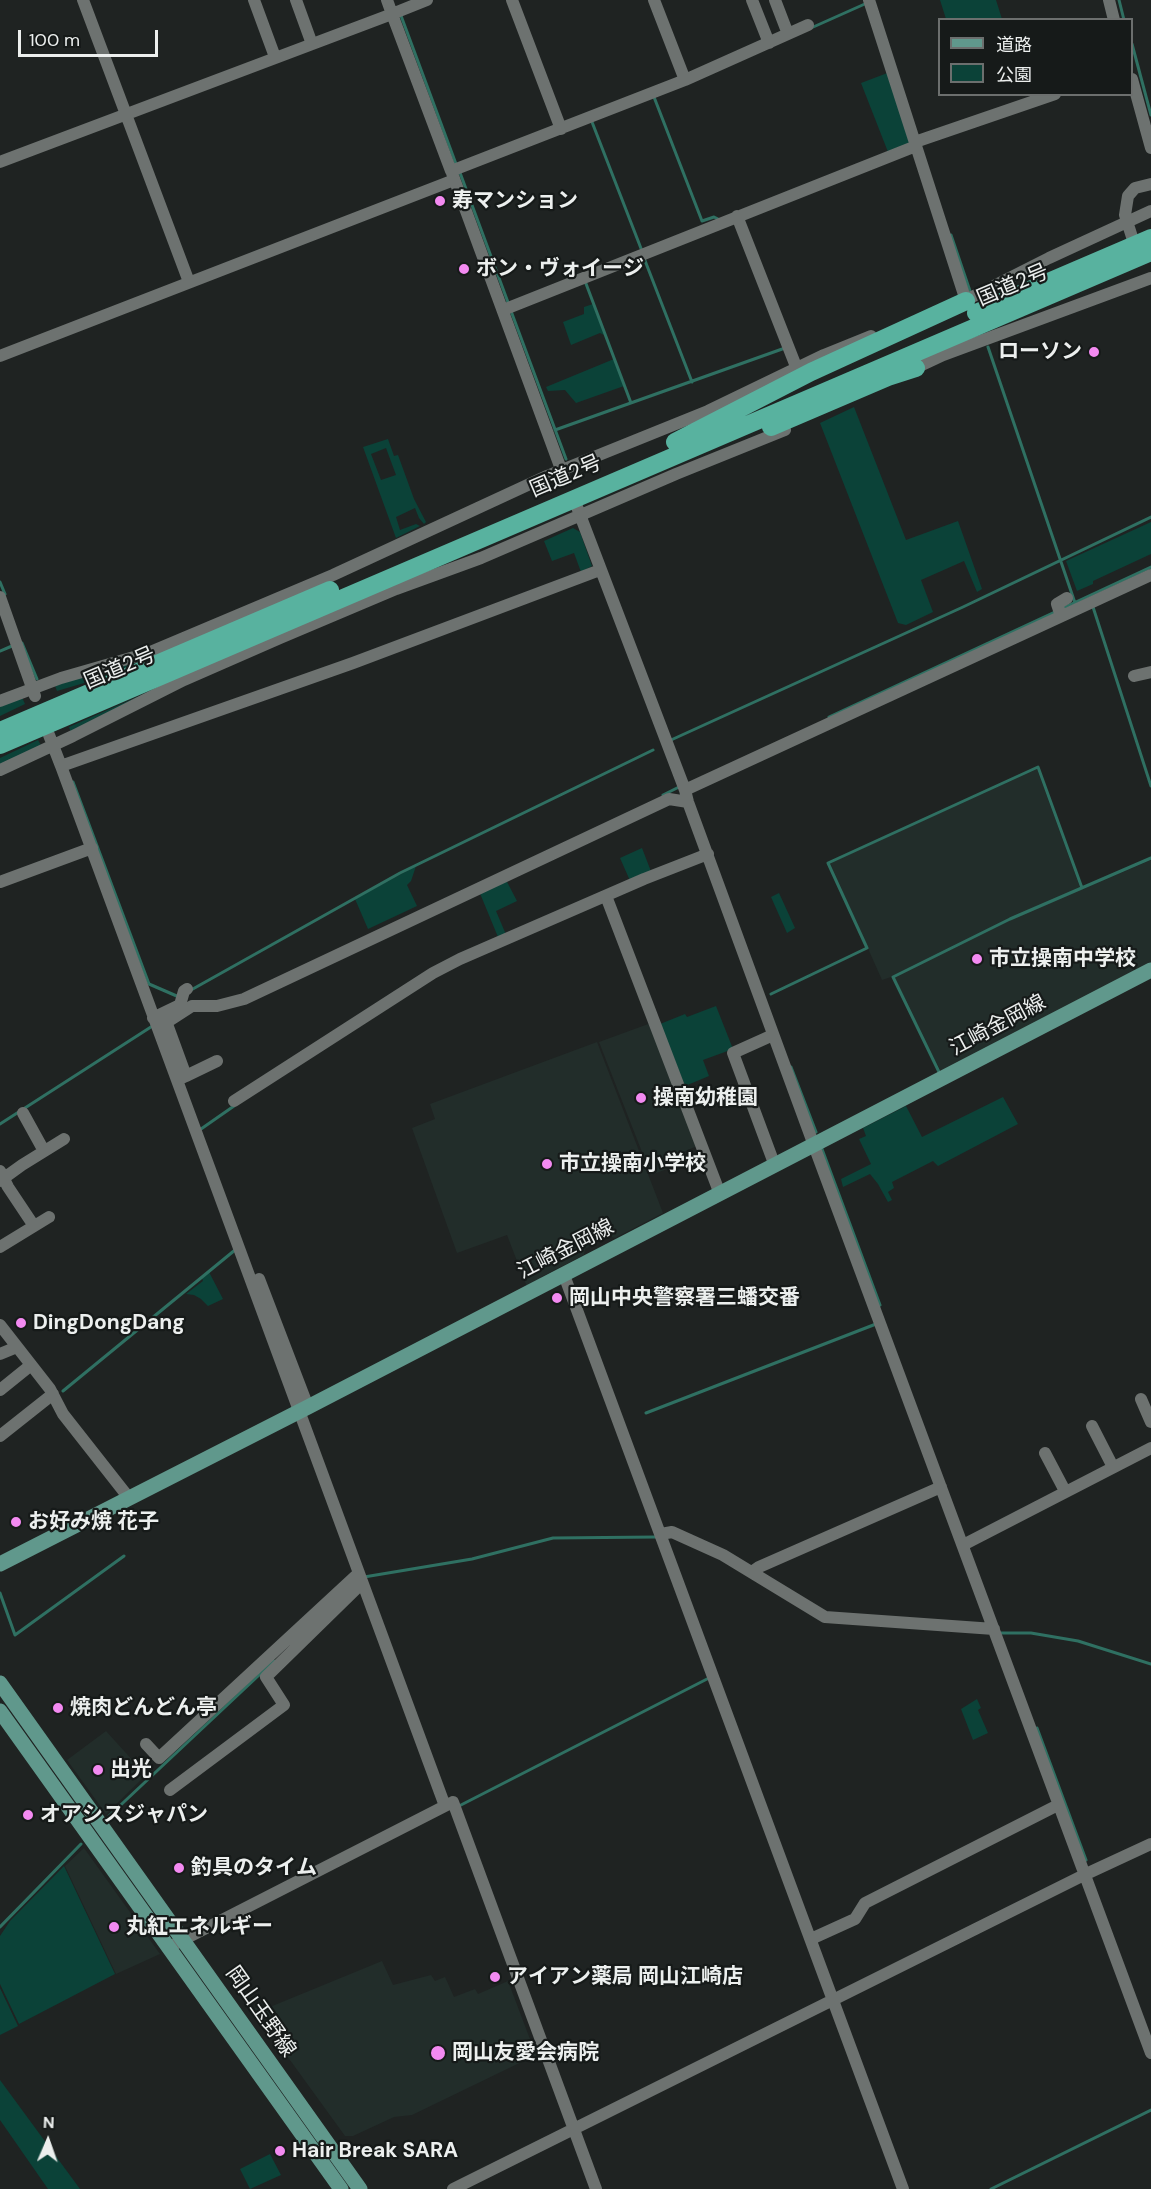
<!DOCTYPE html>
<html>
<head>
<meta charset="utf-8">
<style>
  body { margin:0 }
  #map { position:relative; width:1151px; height:2189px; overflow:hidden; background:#1f2322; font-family:"DM Sans","Noto Sans JP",sans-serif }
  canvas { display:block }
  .legend { position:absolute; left:938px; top:18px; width:195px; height:78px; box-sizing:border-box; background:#161a19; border:2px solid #6c6f6e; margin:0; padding:8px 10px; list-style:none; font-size:18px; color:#ecefee }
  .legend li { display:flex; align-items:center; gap:12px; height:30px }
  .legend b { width:30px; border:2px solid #6c6f6e }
  .north { position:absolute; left:18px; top:2111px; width:60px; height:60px; -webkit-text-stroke:4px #161a19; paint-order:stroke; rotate:2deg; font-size:16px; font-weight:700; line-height:24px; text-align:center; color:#ecefee }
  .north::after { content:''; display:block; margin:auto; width:21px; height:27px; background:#ecefee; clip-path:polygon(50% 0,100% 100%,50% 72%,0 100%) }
  .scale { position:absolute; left:18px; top:30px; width:140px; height:27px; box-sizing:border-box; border:3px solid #ecefee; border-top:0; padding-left:8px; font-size:18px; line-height:21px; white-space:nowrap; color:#ecefee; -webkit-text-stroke:4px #161a19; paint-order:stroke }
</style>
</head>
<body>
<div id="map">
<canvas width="1151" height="2189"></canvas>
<ul class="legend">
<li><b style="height:8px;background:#60988c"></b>道路</li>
<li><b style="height:16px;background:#0b4238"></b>公園</li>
</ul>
<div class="north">N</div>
<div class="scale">100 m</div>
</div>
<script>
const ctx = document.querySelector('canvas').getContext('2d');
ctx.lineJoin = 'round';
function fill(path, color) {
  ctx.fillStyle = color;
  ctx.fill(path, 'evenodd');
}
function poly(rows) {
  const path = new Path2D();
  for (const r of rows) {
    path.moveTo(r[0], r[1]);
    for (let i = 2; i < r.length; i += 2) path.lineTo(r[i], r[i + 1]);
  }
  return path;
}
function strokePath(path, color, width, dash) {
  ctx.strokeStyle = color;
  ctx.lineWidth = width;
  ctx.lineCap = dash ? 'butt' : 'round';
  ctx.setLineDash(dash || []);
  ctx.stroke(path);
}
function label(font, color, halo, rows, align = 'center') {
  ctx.font = font + ' "DM Sans","Noto Sans JP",sans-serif';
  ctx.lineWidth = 4.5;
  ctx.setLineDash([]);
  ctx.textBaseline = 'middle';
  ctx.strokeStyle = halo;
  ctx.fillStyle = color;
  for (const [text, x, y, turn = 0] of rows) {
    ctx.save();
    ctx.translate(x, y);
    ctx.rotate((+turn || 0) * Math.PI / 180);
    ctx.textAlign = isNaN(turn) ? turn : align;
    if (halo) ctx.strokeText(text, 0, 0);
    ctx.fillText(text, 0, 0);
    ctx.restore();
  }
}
const built = poly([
  [1037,769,1081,890,1151,860,1151,965,942,1073,917,1026,894,976,882,980,830,863],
  [651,1023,697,1146,664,1160,667,1169,651,1175,599,1042],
  [597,1042,663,1213,615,1238,609,1236,585,1249,584,1255,541,1277,542,1280,527,1287,507,1235,457,1253,412,1128,435,1119,430,1104],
  [106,1731,146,1775,106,1814,67,1760],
  [84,1848,160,1954,116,1974,65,1866],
  [382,1961,393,1985,431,1975,435,1981,445,1977,454,1997,475,1989,478,1994,508,1981,536,2055,412,2115,394,2117,353,2136,345,2136,253,2009,262,2005,265,2009]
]);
const green = poly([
  [940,0,996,0,1002,19,946,19],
  [890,72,913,142,888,152,861,83],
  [593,304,604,335,600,333,571,345,563,322,584,314,584,307],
  [614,359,624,386,576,403,565,390,548,391,546,387],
  [854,407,906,540,958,521,982,589,977,592,964,561,921,580,933,612,906,625,898,623,820,423],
  [388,439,394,456,398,455,414,499,426,522,424,524,419,518,415,508,396,517,400,530,416,524,420,526,396,538,363,447],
  [386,448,396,475,381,480,371,454],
  [1151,522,1151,554,1093,581,1093,584,1077,591,1066,561],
  [573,528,580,532,592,566,581,572,574,553,552,561,544,541],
  [146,659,101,678,57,691,54,683],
  [155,689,71,733,69,727],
  [21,695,25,704,0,716,0,705],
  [38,740,42,747,0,766,0,758],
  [642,848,652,874,631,883,620,858],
  [416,866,411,881,407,885,417,906,368,929,355,899],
  [505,878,517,901,496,911,507,937,498,937,479,891],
  [779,893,795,928,787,933,771,897],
  [716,1006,733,1049,703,1060,709,1076,685,1086,660,1024,685,1014,687,1017],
  [1003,1097,1018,1124,938,1166,933,1161,892,1182,894,1188,888,1192,892,1200,888,1202,878,1184,870,1174,843,1187,841,1179,871,1164,859,1139,866,1136,863,1128,906,1106,922,1137],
  [209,1272,223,1299,208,1306,201,1299,194,1295,186,1294,203,1281,202,1278],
  [977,1699,981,1708,978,1710,988,1733,973,1740,961,1709],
  [64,1866,115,1974,19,2024,0,1984,0,1936,10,1921],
  [0,1988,18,2026,0,2035],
  [0,2080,80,2189,48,2189,0,2120],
  [270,2154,281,2175,250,2189,240,2169]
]);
const stream = poly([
  [1119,0,1124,20],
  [400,13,456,164],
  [811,28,867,3],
  [1132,44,1151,115],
  [654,97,702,221,714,217,718,219],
  [592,122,642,251],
  [459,170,509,305],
  [951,235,970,291],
  [644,258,692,382],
  [585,281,631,403],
  [511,311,566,459],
  [988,347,1075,603],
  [555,430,785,348],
  [0,582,5,594],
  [1093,607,1151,786],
  [1063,608,1151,567],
  [22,643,37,679],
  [0,651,12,646],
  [829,717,1057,611],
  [671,740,963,607,1151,517],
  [73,782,149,984,179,997],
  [663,795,679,787],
  [191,990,400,873,653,750],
  [771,994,867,948,828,863,1038,767,1082,888],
  [791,1067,816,1132],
  [940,1074,893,977,1010,919,1151,858],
  [0,1124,154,1025],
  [201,1129,234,1106],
  [822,1149,880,1305],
  [63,1391,235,1250],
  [646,1413,876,1324],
  [364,1577,472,1559,553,1538,656,1537],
  [0,1593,15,1635,124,1556],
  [997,1633,1031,1633,1078,1641,1151,1664],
  [1037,1728,1086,1860],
  [459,1806,709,1678],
  [109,1816,274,1661],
  [0,1927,81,1844],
  [991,2189,1151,2110]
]);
const minor = poly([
  [83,0,189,282],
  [254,0,275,57],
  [296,0,312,44],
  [427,0,392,14,451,171,685,80,808,25],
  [512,0,561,129],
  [654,0,685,80],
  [752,0,769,43],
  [775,0,788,34],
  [869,0,966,301],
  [1109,0,1114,20],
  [1132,79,1151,148],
  [915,142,1055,94],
  [0,162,392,14,387,0],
  [452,173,565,480],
  [737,216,797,369],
  [1132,237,1125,215,1128,196,1135,188,1151,184],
  [960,303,1049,258,1151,211],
  [503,310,916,146],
  [0,356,454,180],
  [911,370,943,355,1151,278],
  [577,507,685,790,688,802,816,1151,1151,2053],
  [0,597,35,696],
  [1061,616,1057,604,1067,598],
  [1134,676,1151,672],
  [0,701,61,678,148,653,333,575,547,476,708,411,824,355,871,336],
  [49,735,61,766],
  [0,770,73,736,184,680,280,638,396,589,481,558,676,474,785,430],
  [685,790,1151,575],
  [0,882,92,848],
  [606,896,720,1194],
  [153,1018,180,1005,184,991,187,989],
  [167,1024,186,1076,178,1080],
  [158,1028,192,1006,217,1006,244,999,669,799,688,802],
  [773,1035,733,1053,775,1166],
  [186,1076,217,1061],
  [234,1101,433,973,460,959,644,879,708,854],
  [23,1113,44,1151],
  [0,1171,8,1187,34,1226],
  [0,1181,22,1165,64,1139],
  [0,1247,49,1217],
  [564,1275,903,2189],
  [259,1279,308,1407],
  [0,1325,50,1389,63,1414,129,1498],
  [0,1354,17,1347],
  [0,1390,31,1365],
  [1141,1399,1151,1422],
  [1092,1426,1113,1467],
  [0,1436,53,1394],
  [1045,1453,1065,1491],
  [661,1534,672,1532,723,1555,825,1617,994,1629],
  [963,1545,1151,1448],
  [752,1572,759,1567,941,1487],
  [146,1744,159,1758,359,1573],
  [170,1790,284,1705,266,1677,357,1588,363,1585],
  [811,1939,855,1919,865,1903,1058,1805],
  [175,1944,445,1806],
  [453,2189,1084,1875,1151,1844],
  [596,2189,453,1802,445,1806,61,766,353,663,600,570]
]);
const major = poly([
  [0,1564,308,1407,1151,970],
  [0,1683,360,2189],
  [0,1711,341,2189]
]);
const highway = poly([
  [976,313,1151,238],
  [771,427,888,377,916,368],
  [675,442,811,372,966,301],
  [0,731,330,590],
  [0,745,1151,252]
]);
const markers = [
  [440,201,6,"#f38af1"],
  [464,269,6,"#f38af1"],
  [1094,352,6,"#f38af1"],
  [977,959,6,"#f38af1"],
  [641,1098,6,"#f38af1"],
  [547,1164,6,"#f38af1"],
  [557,1298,6,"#f38af1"],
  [21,1323,6,"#f38af1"],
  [16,1522,6,"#f38af1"],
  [58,1708,6,"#f38af1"],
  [98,1770,6,"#f38af1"],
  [28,1815,6,"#f38af1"],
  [179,1868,6,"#f38af1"],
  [114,1927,6,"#f38af1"],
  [495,1977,6,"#f38af1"],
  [438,2053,8,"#f38af1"],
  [280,2151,6,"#f38af1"]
];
const poiNames = [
  ["寿マンション",452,201],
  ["ボン・ヴォイージ",476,269],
  ["ローソン",1082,352,"right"],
  ["市立操南中学校",989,959],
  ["操南幼稚園",653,1098],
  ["市立操南小学校",559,1164],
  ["岡山中央警察署三蟠交番",569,1298],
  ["DingDongDang",33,1323],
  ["お好み焼 花子",28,1522],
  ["焼肉どんどん亭",70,1708],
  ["出光",110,1770],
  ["オアシスジャパン",40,1815],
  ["釣具のタイム",191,1868],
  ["丸紅エネルギー",126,1927],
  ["アイアン薬局 岡山江崎店",507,1977],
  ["岡山友愛会病院",452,2053],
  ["Hair Break SARA",292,2151]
];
const streetNames = [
  ["国道2号",1013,286,-23],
  ["国道2号",566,477,-23],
  ["国道2号",120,669,-23],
  ["江崎金岡線",998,1026,-28],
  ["江崎金岡線",566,1250,-27],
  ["岡山玉野線",260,2012,55]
];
fill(built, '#222d2a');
fill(green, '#0b4238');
strokePath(stream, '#2f7062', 3);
strokePath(minor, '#6d7270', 12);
strokePath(major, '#60988c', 15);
strokePath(highway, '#58b29f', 18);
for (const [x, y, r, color] of markers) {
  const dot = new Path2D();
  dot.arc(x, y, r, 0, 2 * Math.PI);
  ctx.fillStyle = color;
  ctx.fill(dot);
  strokePath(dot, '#161a19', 2);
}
label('bold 21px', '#ecefee', '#161a19', poiNames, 'left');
label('21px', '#ecefee', '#161a19', streetNames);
</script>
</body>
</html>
